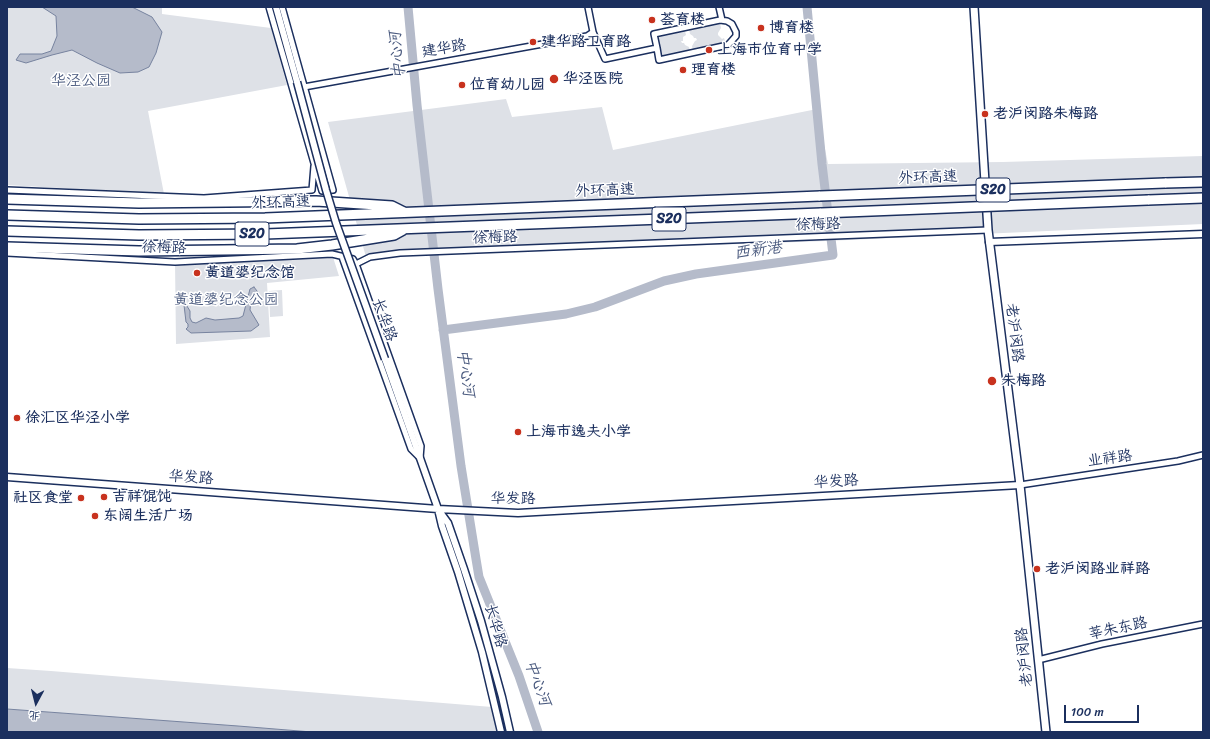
<!DOCTYPE html>
<html>
<head>
<meta charset="utf-8">
<style>
  body { margin:0 }
  #map { position:relative; width:1210px; height:739px; overflow:hidden; background:#fff; font-family:Sriracha,"LXGW WenKai TC",sans-serif }
  canvas { display:block }
  .frame { position:absolute; inset:0; border:8px solid #1b2f5e; pointer-events:none }
  .north { position:absolute; left:16px; top:683px; width:40px; height:40px; -webkit-text-stroke:3px #fff; paint-order:stroke; rotate:187deg; font-size:11px; font-weight:700; line-height:16px; text-align:center; color:#1b2f5e }
  .north::after { content:''; display:block; margin:auto; width:14px; height:18px; background:#1b2f5e; clip-path:polygon(50% 0,100% 100%,50% 72%,0 100%) }
  .scale { position:absolute; left:1064px; top:705px; width:75px; height:18px; box-sizing:border-box; border:2px solid #1b2f5e; border-top:0; padding-left:5px; font-size:12px; line-height:14px; white-space:nowrap; color:#1b2f5e; -webkit-text-stroke:3px #fff; paint-order:stroke }
</style>
</head>
<body>
<div id="map">
<canvas width="1210" height="739"></canvas>
<div class="frame"></div>
<div class="north">北</div>
<div class="scale">100 m</div>
</div>
<script>
const ctx = document.querySelector('canvas').getContext('2d');
ctx.lineJoin = 'round';
function fill(path, color) {
  ctx.fillStyle = color;
  ctx.fill(path, 'evenodd');
}
function poly(rows) {
  const path = new Path2D();
  for (const r of rows) {
    path.moveTo(r[0], r[1]);
    for (let i = 2; i < r.length; i += 2) path.lineTo(r[i], r[i + 1]);
  }
  return path;
}
function strokePath(path, color, width, dash) {
  ctx.strokeStyle = color;
  ctx.lineWidth = width;
  ctx.lineCap = dash ? 'butt' : 'round';
  ctx.setLineDash(dash || []);
  ctx.stroke(path);
}
function label(font, color, halo, rows, align = 'center') {
  ctx.font = font + ' Sriracha,"LXGW WenKai TC",sans-serif';
  ctx.lineWidth = 3;
  ctx.setLineDash([]);
  ctx.textBaseline = 'middle';
  ctx.strokeStyle = halo;
  ctx.fillStyle = color;
  for (const [text, x, y, turn = 0] of rows) {
    ctx.save();
    ctx.translate(x, y);
    ctx.rotate((+turn || 0) * Math.PI / 180);
    ctx.textAlign = isNaN(turn) ? turn : align;
    if (halo) ctx.strokeText(text, 0, 0);
    ctx.fillText(text, 0, 0);
    ctx.restore();
  }
}
const green = poly([
  [7,7,162,7,162,14,271,28,287,85,148,111,164,194,7,185],
  [720,23,721,28,718,33,718,35,722,39,724,38,726,44,693,51,692,46,695,41,697,40,696,38,694,38,693,36,690,34,689,29],
  [685,31,686,35,683,37,683,41,681,41,682,43,684,43,685,45,689,47,690,51,662,56,658,36],
  [506,99,512,117,602,107,613,150,817,109,828,164,1003,162,1203,156,1203,224,826,241,366,257,328,122],
  [332,254,339,276,267,283,270,337,176,344,175,262],
  [282,290,283,316,270,317,269,291],
  [7,668,51,671,492,707,498,732,312,732,7,709]
]);
const water = poly([
  [42,7,132,7,152,17,162,32,156,53,149,67,138,72,120,73,97,63,72,50,52,55,26,63,16,60,20,54,42,54,51,51,57,36,56,16,42,7],
  [254,287,257,291,258,294,253,296,251,300,250,310,259,325,251,331,191,333,186,329,188,327,188,324,186,322,184,305,182,303,181,298,182,298,190,311,190,318,192,322,196,323,206,318,215,320,239,318,243,316,250,289,254,287],
  [7,709,238,726,312,732,7,732,7,709]
]);
const river = poly([
  [408,7,417,105,438,289,461,466,476,559,479,577,519,676,538,732],
  [443,330,566,314,595,307,664,281,696,274,833,255,822,164,807,7]
]);
const minor = poly([
  [269,7,322,191,333,190,282,7],
  [719,7,722,20],
  [593,32,605,59,657,48,654,34,720,20,727,21,732,24,736,32,736,36,728,45,659,60,657,48],
  [304,87,587,36,593,32,588,7],
  [7,190,204,198,312,190,314,166],
  [7,253,175,262,332,254,353,259,356,264,421,446,420,458,411,449,342,257],
  [356,264,370,257,400,253,988,230],
  [1020,485,1178,461,1203,455],
  [1038,660,1102,644,1203,624]
]);
const tertiary = poly([
  [276,7,297,82],
  [989,242,1203,234],
  [385,359,438,509,442,526,458,572,482,652,501,732],
  [7,477,438,509,518,513,1020,485],
  [440,512,448,523,464,569,481,621,502,697,510,732]
]);
const secondary = poly([
  [974,7,988,230,1020,485,1046,732]
]);
const motorway = poly([
  [1165,183,1203,182],
  [7,199,139,203,316,201,392,206,404,212],
  [1148,200,1203,198],
  [7,215,139,219,265,218,820,196],
  [7,231,139,235,265,234,821,213],
  [7,247,139,251,223,250,297,249,332,245,394,235,403,230]
]);
const tertiaryBridge = poly([
  [297,82,326,190,336,223,385,359]
]);
const motorwayBridge = poly([
  [820,196,1165,183],
  [821,213,1148,200]
]);
const markers = [
  [652,20,4,"#c8321e"],
  [761,28,4,"#c8321e"],
  [533,42,4,"#c8321e"],
  [709,50,4,"#c8321e"],
  [683,70,4,"#c8321e"],
  [554,79,5,"#c8321e"],
  [462,85,4,"#c8321e"],
  [985,114,4,"#c8321e"],
  [197,273,4,"#c8321e"],
  [992,381,5,"#c8321e"],
  [17,418,4,"#c8321e"],
  [518,432,4,"#c8321e"],
  [104,497,4,"#c8321e"],
  [81,498,4,"#c8321e"],
  [95,516,4,"#c8321e"],
  [1037,569,4,"#c8321e"]
];
const shields = [
  [993,190,34],
  [669,219,34],
  [252,234,34]
];
const shieldNames = [
  ["S20",993,190],
  ["S20",669,219],
  ["S20",252,234]
];
const poiNames = [
  ["荟育楼",660,20],
  ["博育楼",769,28],
  ["建华路卫育路",541,42],
  ["上海市位育中学",717,50],
  ["理育楼",691,70],
  ["华泾医院",563,79],
  ["位育幼儿园",470,85],
  ["老沪闵路朱梅路",993,114],
  ["黄道婆纪念馆",205,273],
  ["朱梅路",1001,381],
  ["徐汇区华泾小学",25,418],
  ["上海市逸夫小学",526,432],
  ["吉祥馄饨",112,497],
  ["社区食堂",73,498,"right"],
  ["东阔生活广场",103,516],
  ["老沪闵路业祥路",1045,569]
];
const streetNames = [
  ["建华路",444,49,-10],
  ["外环高速",928,178,-2],
  ["外环高速",605,191,-2],
  ["外环高速",281,203,-2],
  ["徐梅路",818,225,-2],
  ["徐梅路",495,238,-2],
  ["徐梅路",164,248,2],
  ["长华路",384,320,70],
  ["老沪闵路",1014,333,83],
  ["业祥路",1110,459,-8],
  ["华发路",191,478,4],
  ["华发路",836,482,-3],
  ["华发路",513,499],
  ["长华路",495,626,74],
  ["莘朱东路",1118,629,-12],
  ["老沪闵路",1025,657,-96]
];
const parkNames = [
  ["华泾公园",81,81],
  ["黄道婆纪念公园",226,300]
];
const waterNames = [
  ["中心河",398,55,-96],
  ["西新港",758,251,-8],
  ["中心河",465,373,82],
  ["中心河",537,683,70]
];
fill(green, '#dee1e7');
fill(water, '#b5bbca');
strokePath(water, '#77839f', 1);
strokePath(river, '#b5bbca', 9);
strokePath(minor, '#1b2f5e', 8);
strokePath(tertiary, '#1b2f5e', 9);
strokePath(secondary, '#1b2f5e', 10);
strokePath(motorway, '#1b2f5e', 12);
strokePath(minor, '#fff', 5);
strokePath(tertiary, '#fff', 6);
strokePath(secondary, '#fff', 7);
strokePath(motorway, '#fff', 9);
strokePath(tertiaryBridge, '#1b2f5e', 9, []);
strokePath(motorwayBridge, '#1b2f5e', 12, []);
strokePath(tertiaryBridge, '#fff', 6);
strokePath(motorwayBridge, '#fff', 9);
for (const [x, y, r, color] of markers) {
  const dot = new Path2D();
  dot.arc(x, y, r, 0, 2 * Math.PI);
  ctx.fillStyle = color;
  ctx.fill(dot);
  strokePath(dot, '#fff', 1.5);
}
for (const [x, y, w] of shields) {
  const box = new Path2D();
  box.roundRect(x - w / 2, y - 12, w, 24, 3);
  ctx.fillStyle = '#fff';
  ctx.fill(box);
  strokePath(box, '#1b2f5e', 1);
}
label('bold 14px', '#1b2f5e', null, shieldNames);
label('bold 15px', '#1b2f5e', '#fff', poiNames, 'left');
label('15px', '#1b2f5e', '#fff', streetNames);
label('15px', '#4c5c80', '#fff', parkNames);
label('italic 16px', '#49597e', '#fff', waterNames);
</script>
</body>
</html>
